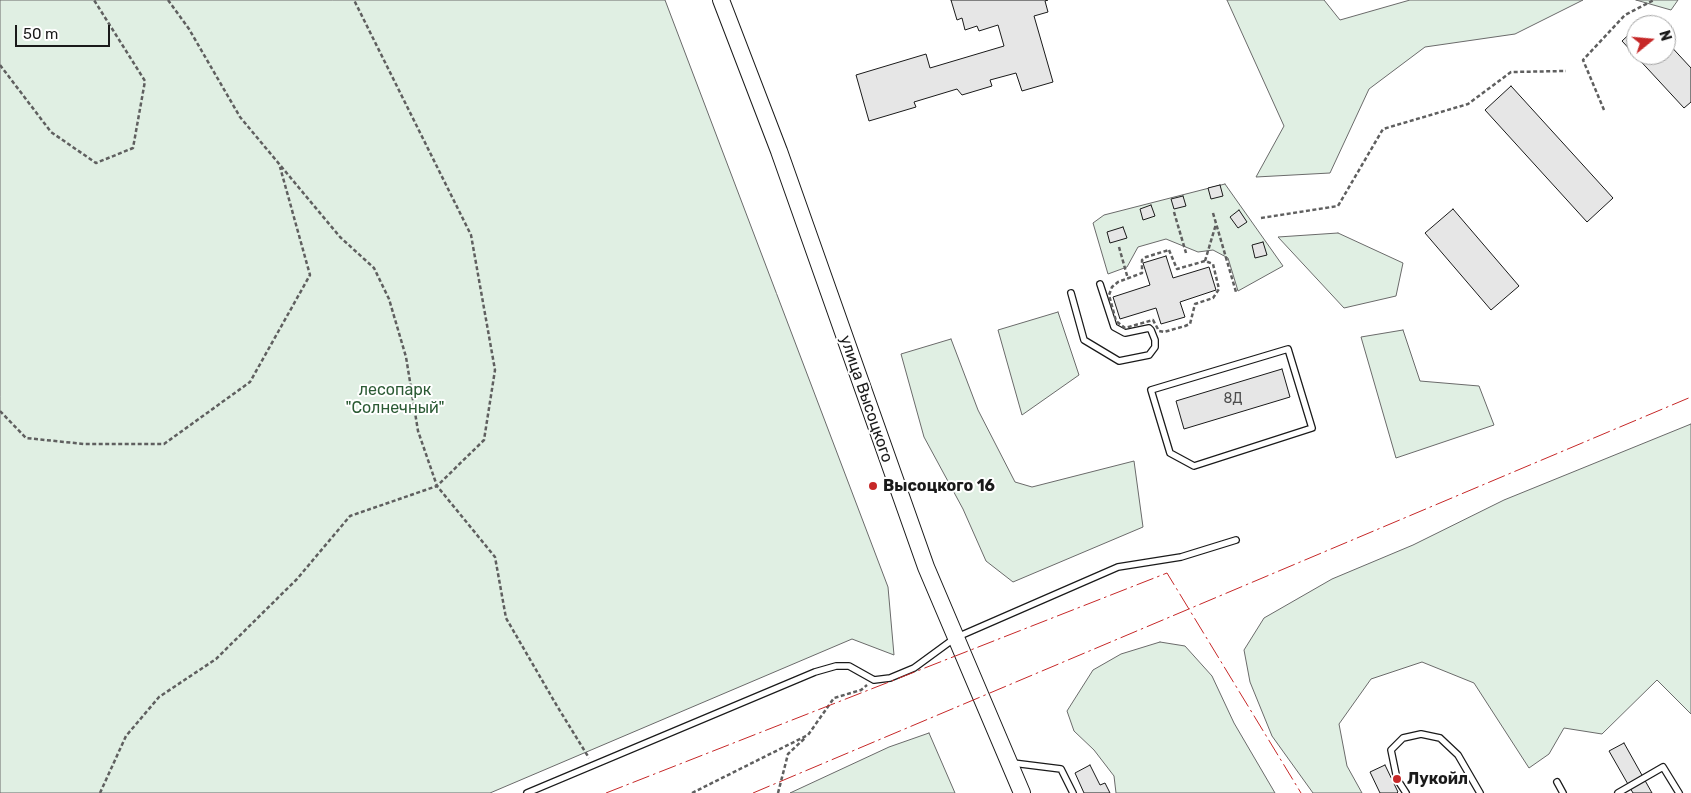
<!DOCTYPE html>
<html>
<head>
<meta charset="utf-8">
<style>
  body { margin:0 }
  #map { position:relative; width:1691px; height:793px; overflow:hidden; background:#fff; font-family:Rubik,sans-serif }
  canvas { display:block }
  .north { position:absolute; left:1626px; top:15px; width:50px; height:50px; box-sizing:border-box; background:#fff; border:1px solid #a3a3a3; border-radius:50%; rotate:73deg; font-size:14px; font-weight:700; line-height:20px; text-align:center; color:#1a1a1a }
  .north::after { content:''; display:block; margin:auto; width:18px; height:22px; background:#c62828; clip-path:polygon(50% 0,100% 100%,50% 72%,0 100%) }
  .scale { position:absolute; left:15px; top:25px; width:95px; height:22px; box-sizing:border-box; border:2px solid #1a1a1a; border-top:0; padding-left:6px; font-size:15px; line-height:18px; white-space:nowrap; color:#1a1a1a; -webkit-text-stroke:4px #fff; paint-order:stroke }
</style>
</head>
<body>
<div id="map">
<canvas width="1691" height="793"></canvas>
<div class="north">N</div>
<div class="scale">50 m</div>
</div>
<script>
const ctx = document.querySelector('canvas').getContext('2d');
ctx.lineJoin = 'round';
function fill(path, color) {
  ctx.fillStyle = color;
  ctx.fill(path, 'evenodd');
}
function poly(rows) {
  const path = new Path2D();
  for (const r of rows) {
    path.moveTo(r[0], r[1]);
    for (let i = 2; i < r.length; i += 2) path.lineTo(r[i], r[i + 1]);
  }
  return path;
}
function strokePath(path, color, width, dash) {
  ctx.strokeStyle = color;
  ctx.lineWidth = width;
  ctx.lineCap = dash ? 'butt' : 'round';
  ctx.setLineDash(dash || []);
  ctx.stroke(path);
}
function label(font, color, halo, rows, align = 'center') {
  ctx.font = font + ' Rubik,sans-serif';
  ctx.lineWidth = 4;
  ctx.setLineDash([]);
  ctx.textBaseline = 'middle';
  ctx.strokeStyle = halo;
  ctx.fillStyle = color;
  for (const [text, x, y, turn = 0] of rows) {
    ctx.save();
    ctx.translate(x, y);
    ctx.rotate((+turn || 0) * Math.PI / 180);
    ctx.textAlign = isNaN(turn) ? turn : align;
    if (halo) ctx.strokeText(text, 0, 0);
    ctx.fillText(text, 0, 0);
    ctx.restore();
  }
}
const green = poly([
  [0,0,665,0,888,587,894,655,852,639,490,793,0,793,0,0],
  [1227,0,1324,0,1340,20,1410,0,1583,0,1515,34,1425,47,1369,89,1330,173,1256,177,1284,126,1227,0],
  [1636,0,1678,0,1671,10,1636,0],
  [1225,184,1283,266,1238,291,1228,258,1213,250,1198,252,1166,239,1138,247,1127,267,1108,274,1093,223,1104,215,1225,184],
  [1338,233,1403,263,1396,296,1344,308,1278,237,1338,233],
  [1058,312,1079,375,1022,415,998,330,1058,312],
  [1403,330,1420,381,1479,386,1494,425,1396,458,1361,337,1403,330],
  [951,339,978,410,1015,482,1032,487,1134,461,1143,527,1013,582,986,561,963,509,924,437,901,354,951,339],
  [1691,424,1691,714,1657,680,1602,734,1564,728,1549,754,1529,768,1474,683,1422,662,1371,679,1339,724,1347,766,1362,793,1313,793,1272,736,1250,682,1244,650,1264,618,1332,579,1413,545,1504,500,1691,424],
  [1160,642,1185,646,1212,676,1234,723,1275,793,1116,793,1114,776,1094,750,1074,731,1067,711,1093,670,1121,654,1160,642],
  [929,733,955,793,790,793,889,747,929,733]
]);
const building = poly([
  [951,0,1048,0,1045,1,1048,12,1034,16,1053,82,1022,91,1016,73,990,80,992,86,962,95,957,89,914,102,916,107,869,121,856,75,926,54,930,68,1004,46,998,25,979,31,977,26,965,30,962,18,957,20,951,0],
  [1636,28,1636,55,1666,55,1666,41,1691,68,1691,102,1684,108,1622,41,1636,28],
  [1511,86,1613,198,1587,222,1485,110,1511,86],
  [1220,185,1223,196,1211,199,1208,188,1220,185],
  [1183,196,1186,206,1174,209,1171,199,1183,196],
  [1151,205,1155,216,1143,220,1140,209,1151,205],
  [1453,209,1519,286,1491,310,1425,233,1453,209],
  [1239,210,1247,222,1238,228,1230,217,1239,210],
  [1123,227,1127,238,1110,243,1107,232,1123,227],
  [1263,242,1267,255,1255,258,1252,245,1263,242],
  [1166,256,1173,278,1209,267,1216,290,1180,302,1185,317,1161,324,1156,308,1120,319,1113,297,1150,285,1143,263,1166,256],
  [1282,369,1290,397,1184,429,1176,401,1282,369],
  [1624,743,1652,793,1633,793,1609,751,1624,743],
  [1090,765,1100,785,1105,783,1110,793,1084,793,1075,773,1090,765],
  [1385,765,1398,792,1397,793,1380,793,1370,772,1385,765]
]);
const path = poly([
  [168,0,189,29,240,117,340,237,374,268,389,299,406,357,418,431,437,486,495,557,506,618,557,706,589,758],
  [0,65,51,132,96,163,133,148,145,81,94,0],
  [1604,110,1583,60,1625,15,1654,0],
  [1174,212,1186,253],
  [1213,213,1236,292],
  [1261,218,1338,206,1383,129,1468,104,1511,72,1566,71],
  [1119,247,1128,279],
  [1169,250,1177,269,1205,261,1213,264,1219,289,1213,298,1195,304,1190,324,1185,326,1164,332,1159,331,1153,320,1125,328,1116,321,1109,295,1112,287,1118,282,1142,273,1142,260,1146,257,1169,250],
  [1205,261,1216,224],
  [0,411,26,438,84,444,164,444,250,382,310,275,280,167],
  [100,793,126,736,159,697,216,659,297,579,350,516,437,486,484,440,495,370,471,235,354,0],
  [692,793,808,735,834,698,861,690,867,685],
  [778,793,788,754,805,738]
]);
const service = poly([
  [1071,293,1084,340,1119,361,1149,355,1155,347,1155,340,1151,330,1149,328,1125,333,1114,327,1100,284],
  [1288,349,1312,428,1194,466,1170,453,1151,390,1288,349],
  [1013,763,1061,769,1073,793],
  [1557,782,1563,793],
  [527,793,815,672,836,666,849,666,874,680,890,678,914,668,955,638,1118,567,1181,557,1236,540],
  [1406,793,1397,779,1391,750,1403,738,1421,734,1440,738,1458,755,1480,793],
  [1618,793,1663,767,1679,793]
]);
const secondary = poly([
  [721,0,779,151,926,567,1022,793]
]);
const power = poly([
  [606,793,1167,573,1301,793],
  [753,793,1691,397]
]);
const markers = [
  [873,486,5,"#c62828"],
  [1397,779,5,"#c62828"]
];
const numberNames = [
  ["8Д",1233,399]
];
const parkNames = [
  ["лесопарк",395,390],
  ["\"Солнечный\"",395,408]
];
const streetNames = [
  ["улица Высоцкого",866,399,71]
];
const poiNames = [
  ["Высоцкого 16",883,486],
  ["Лукойл",1407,779]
];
fill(green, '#e0efe3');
strokePath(green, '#6a6a6a', 1);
fill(building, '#e6e6e6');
strokePath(building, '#1a1a1a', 1);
strokePath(service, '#1a1a1a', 8);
strokePath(secondary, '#1a1a1a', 18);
strokePath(path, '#5f5f5f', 2.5, [4, 2.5]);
strokePath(service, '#fff', 5.5);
strokePath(secondary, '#fff', 16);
strokePath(power, '#c62828', 1, [18, 4, 2.5, 4]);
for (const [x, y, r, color] of markers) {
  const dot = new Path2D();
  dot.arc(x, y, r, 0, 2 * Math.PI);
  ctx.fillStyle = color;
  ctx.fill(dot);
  strokePath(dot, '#fff', 2);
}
label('14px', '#4d4d4d', null, numberNames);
label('16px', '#2b5a34', '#fff', parkNames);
label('16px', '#1a1a1a', '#fff', streetNames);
label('bold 16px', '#1a1a1a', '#fff', poiNames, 'left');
</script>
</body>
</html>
